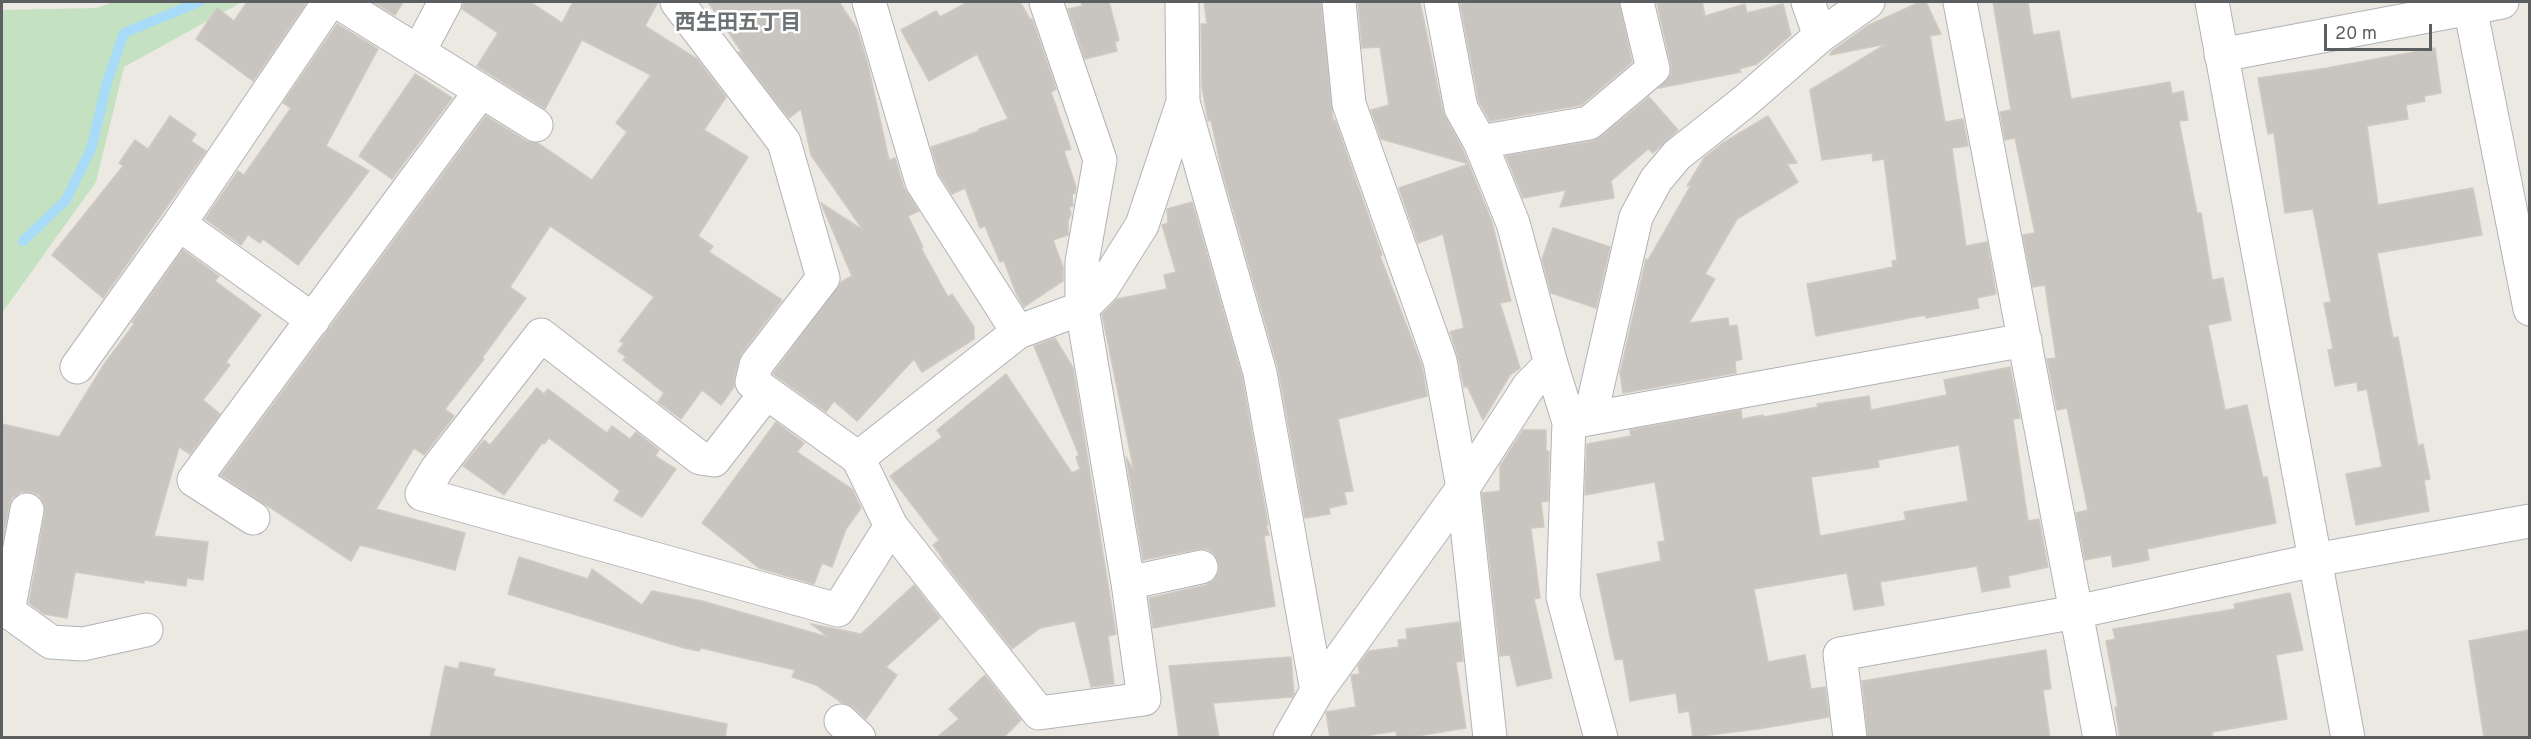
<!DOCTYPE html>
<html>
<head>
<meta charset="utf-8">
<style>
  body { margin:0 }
  #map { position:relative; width:2531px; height:739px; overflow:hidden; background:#ece9e3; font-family:Overpass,sans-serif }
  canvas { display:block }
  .frame { position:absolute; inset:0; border:3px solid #5b5f62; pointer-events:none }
  .scale { position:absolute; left:2324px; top:24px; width:108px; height:27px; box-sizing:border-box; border:3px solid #5b5f62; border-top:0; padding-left:8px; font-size:18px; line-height:21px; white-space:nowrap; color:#5b5f62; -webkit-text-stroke:4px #fff; paint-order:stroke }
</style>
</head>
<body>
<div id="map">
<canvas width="2531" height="739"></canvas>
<div class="frame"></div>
<div class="scale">20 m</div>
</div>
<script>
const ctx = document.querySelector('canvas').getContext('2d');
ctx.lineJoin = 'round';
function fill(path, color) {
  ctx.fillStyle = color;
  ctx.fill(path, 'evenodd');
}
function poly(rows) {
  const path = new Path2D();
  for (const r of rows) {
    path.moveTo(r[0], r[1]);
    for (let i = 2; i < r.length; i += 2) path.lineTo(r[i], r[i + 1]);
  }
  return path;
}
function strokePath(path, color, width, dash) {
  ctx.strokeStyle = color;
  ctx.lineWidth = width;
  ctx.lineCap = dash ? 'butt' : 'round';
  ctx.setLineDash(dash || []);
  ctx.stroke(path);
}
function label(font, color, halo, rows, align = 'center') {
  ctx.font = font + ' Overpass,"Noto Sans JP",sans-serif';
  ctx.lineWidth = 5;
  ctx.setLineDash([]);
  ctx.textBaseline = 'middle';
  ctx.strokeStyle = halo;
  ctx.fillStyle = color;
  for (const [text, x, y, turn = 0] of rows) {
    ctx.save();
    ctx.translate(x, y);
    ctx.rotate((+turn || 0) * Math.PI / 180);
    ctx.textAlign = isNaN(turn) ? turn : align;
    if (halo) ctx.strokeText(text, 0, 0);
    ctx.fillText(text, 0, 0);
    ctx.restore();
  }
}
const green = poly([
  [114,2,242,2,124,67,96,182,2,313,2,10,96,8]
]);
const stream = poly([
  [23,241,66,200,91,149,107,82,124,33,199,2]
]);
const building = poly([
  [247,2,307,2,253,81,196,39,217,8,234,21,247,2],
  [373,2,403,2,395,15,373,2],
  [464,2,530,2,562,23,573,2,658,2,645,26,697,59,726,97,704,130,748,157,698,236,713,246,709,252,782,300,741,354,734,378,734,387,721,405,702,390,681,419,658,402,664,393,623,360,626,357,618,351,624,343,620,341,654,297,550,226,510,287,526,298,482,358,484,359,445,409,454,416,424,455,414,448,376,509,465,533,455,570,360,545,351,561,221,475,486,116,526,141,538,143,592,180,627,132,616,123,651,75,582,40,545,109,477,66,498,33,462,9,464,2],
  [708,2,839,2,857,29,868,65,889,160,895,158,904,188,919,211,908,216,923,247,921,248,948,297,952,294,974,327,974,339,922,372,914,359,857,421,834,401,826,412,773,374,841,282,852,276,821,203,863,230,811,155,801,109,789,118,738,52,743,54,708,2],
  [968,2,1020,2,1030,19,1032,19,1056,89,1051,92,1071,149,1064,151,1076,187,1075,193,1072,194,1073,206,1069,207,1071,214,1068,221,1068,235,1053,240,1063,267,1063,281,1024,307,1016,293,1004,261,1000,262,985,226,980,228,965,188,952,194,939,174,931,147,979,131,979,129,1008,119,977,54,929,81,901,30,936,11,940,17,968,2],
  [1081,2,1109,2,1119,40,1115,42,1117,51,1085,59,1068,9,1082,6,1081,2],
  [1204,2,1321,2,1333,121,1335,120,1382,255,1380,256,1422,366,1427,396,1338,419,1353,491,1344,492,1347,504,1329,508,1330,514,1305,518,1278,368,1221,167,1211,120,1208,121,1202,87,1201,24,1207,24,1204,2],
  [1358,2,1420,2,1443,112,1463,150,1492,222,1511,301,1500,303,1520,368,1510,375,1483,420,1467,386,1464,387,1458,357,1450,332,1464,328,1443,234,1418,243,1399,188,1469,164,1381,139,1371,110,1389,105,1380,47,1362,48,1358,2],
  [1476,2,1619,2,1632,62,1581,105,1490,121,1479,102,1460,3,1476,2],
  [1669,2,1702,2,1705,16,1745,4,1747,13,1783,4,1791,35,1757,64,1739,69,1741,72,1659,88,1671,75,1671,65,1657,4,1669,2],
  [1920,2,1926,2,1941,34,1930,36,1945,122,1963,119,1968,146,1952,148,1966,246,1987,242,1996,294,1977,298,1979,308,1926,318,1925,315,1816,336,1807,284,1893,267,1892,261,1897,260,1884,159,1873,161,1872,153,1822,160,1810,90,1886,44,1830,55,1832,51,1867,26,1920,2],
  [1993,2,2028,2,2033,35,2059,31,2071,99,2170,82,2172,94,2183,91,2188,120,2179,121,2197,213,2201,213,2212,280,2223,278,2231,320,2208,325,2225,410,2247,405,2263,478,2267,477,2276,523,2147,549,2149,560,2113,567,2111,555,2085,560,2076,513,2088,510,2067,408,2057,410,2047,359,2056,358,2045,285,2033,287,2023,235,2035,233,2015,138,2005,140,2000,112,2011,110,1993,2],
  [337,24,378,49,326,146,369,171,298,265,263,239,260,243,248,235,241,245,205,219,238,171,244,175,291,108,283,103,337,24],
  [2435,48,2441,93,2424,96,2425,101,2406,105,2408,119,2367,126,2378,205,2473,188,2482,235,2377,253,2393,338,2398,337,2418,446,2423,444,2430,479,2424,480,2429,511,2356,525,2346,474,2382,467,2367,389,2358,391,2357,382,2335,386,2328,350,2333,349,2324,303,2331,302,2313,209,2285,213,2274,133,2268,134,2258,78,2327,68,2435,48],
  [415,74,452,98,392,179,359,156,415,74],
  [1649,97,1678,130,1653,153,1648,149,1611,181,1614,198,1560,207,1566,190,1523,198,1506,156,1593,141,1601,137,1649,97],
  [170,116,196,134,191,141,206,151,103,298,52,255,123,166,119,163,135,140,148,149,170,116],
  [1768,116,1797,163,1787,164,1798,182,1737,219,1705,274,1715,279,1689,323,1728,318,1729,326,1737,325,1742,359,1735,361,1736,373,1623,393,1620,373,1646,259,1648,260,1691,185,1687,186,1704,158,1723,143,1768,116],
  [1192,202,1242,377,1268,525,1266,525,1269,535,1264,536,1275,606,1153,628,1149,598,1206,585,1214,580,1219,572,1219,564,1214,554,1207,549,1198,549,1143,560,1126,457,1134,471,1102,314,1117,299,1167,289,1164,275,1176,272,1162,225,1168,223,1167,209,1192,202],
  [1553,228,1610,247,1596,308,1551,293,1542,259,1553,228],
  [183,250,219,276,215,281,261,315,226,362,230,365,203,400,220,414,190,454,179,447,154,536,208,542,203,580,187,578,186,586,144,580,144,583,75,572,67,618,44,614,29,603,45,513,44,503,39,495,31,492,21,492,12,498,9,507,2,544,2,424,59,437,105,363,134,324,132,322,183,250],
  [1055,338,1073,368,1116,634,1108,636,1114,684,1091,687,1075,621,1040,628,1012,649,942,560,943,559,933,545,939,540,890,476,942,437,937,430,1006,374,1072,473,1080,469,1076,457,1079,455,1034,346,1055,338],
  [2010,367,2020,418,2013,419,2028,521,2039,519,2048,567,2008,576,2010,587,1982,592,1977,566,1880,582,1884,605,1854,610,1847,573,1754,589,1768,662,1805,655,1811,689,1825,687,1829,717,1758,729,1693,737,1689,711,1679,713,1676,693,1630,701,1623,659,1615,660,1597,574,1661,561,1658,542,1665,541,1655,482,1585,495,1587,444,1631,436,1630,430,1741,410,1742,419,1763,415,1764,417,1818,407,1817,404,1869,396,1871,410,1947,395,1944,380,2010,367],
  [1959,445,1968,501,1904,512,1906,520,1820,536,1811,477,1879,467,1878,460,1959,445],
  [537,388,544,394,548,389,607,433,612,426,630,439,636,432,659,450,655,456,676,469,642,517,614,500,620,491,549,438,544,444,542,443,504,495,463,466,484,440,490,445,537,388],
  [776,422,804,443,797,452,852,489,861,508,846,529,832,567,822,563,814,584,759,568,702,523,776,422],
  [1523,430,1546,430,1546,451,1549,451,1548,501,1541,502,1544,527,1531,528,1540,598,1534,599,1552,678,1517,686,1510,655,1500,656,1482,493,1500,491,1500,466,1523,430],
  [519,557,588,579,592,569,642,605,652,591,702,601,828,637,811,624,861,634,914,585,940,618,886,667,897,675,866,719,853,707,842,703,816,685,792,677,795,670,701,648,699,651,684,648,508,594,519,557],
  [2290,593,2303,650,2276,655,2287,719,2212,732,2213,738,2120,738,2115,707,2118,707,2106,641,2115,639,2113,629,2235,609,2234,604,2290,593],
  [1459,622,1463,661,1456,662,1466,728,1405,738,1397,738,1396,731,1352,738,1330,738,1326,712,1356,707,1351,675,1360,674,1358,666,1369,651,1399,647,1398,640,1407,639,1406,629,1459,622],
  [2529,630,2529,738,2484,738,2469,641,2529,630],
  [2046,650,2051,689,2043,690,2050,738,1868,738,1862,681,2046,650],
  [1291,657,1294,694,1292,697,1213,703,1219,738,1179,738,1169,666,1291,657],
  [460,662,495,669,493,676,727,724,725,738,430,738,445,666,458,669,460,662],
  [985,675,1021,720,1003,738,936,738,959,719,949,709,985,675]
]);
const minor = poly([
  [338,2,536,125],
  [677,2,784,142,823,278,756,365,752,382,858,458,891,526,1039,713,1144,699,1128,583,1082,308,1082,262,1100,160,1046,2],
  [869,2,922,182,1018,332],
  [1339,2,1349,104,1440,361,1463,488,1490,738],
  [1441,2,1461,108,1480,142,1513,223,1551,364,1569,422,1563,597,1601,738],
  [1808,2,1820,36],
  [1960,2,2100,738],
  [2212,2,2348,738],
  [2469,2,2530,309],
  [419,51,445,2],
  [2221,55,2502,2],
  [1183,102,1260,373,1317,691],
  [1480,142,1589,123,1653,69,1637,2],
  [179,224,313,320],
  [77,367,179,224,329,2],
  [766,393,714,460,700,458,541,335,437,469,422,494,838,610,891,526],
  [1590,418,1636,217,1656,180,1677,155,1744,102,1820,36,1868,2],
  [1571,422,2025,340],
  [858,458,1018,332,1082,308,1103,287,1142,225,1183,102,1182,2],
  [253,518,194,480,481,91],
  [1128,583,1201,567],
  [2,607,51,642,83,644,146,630],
  [8,612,27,510],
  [841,721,859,738],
  [1290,738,1317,691,1463,488,1529,386,1551,364],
  [1850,738,1840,654,2076,612,2315,560,2530,521]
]);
const neighbourhoodNames = [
  ["西生田五丁目",738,25]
];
fill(green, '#c4e2c1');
strokePath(stream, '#a8dbf7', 10);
fill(building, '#c8c4bf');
strokePath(building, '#d0cac1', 1.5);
strokePath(minor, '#b0b3b7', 35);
strokePath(minor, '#fff', 33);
label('bold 21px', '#6c7174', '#fff', neighbourhoodNames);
</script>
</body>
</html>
